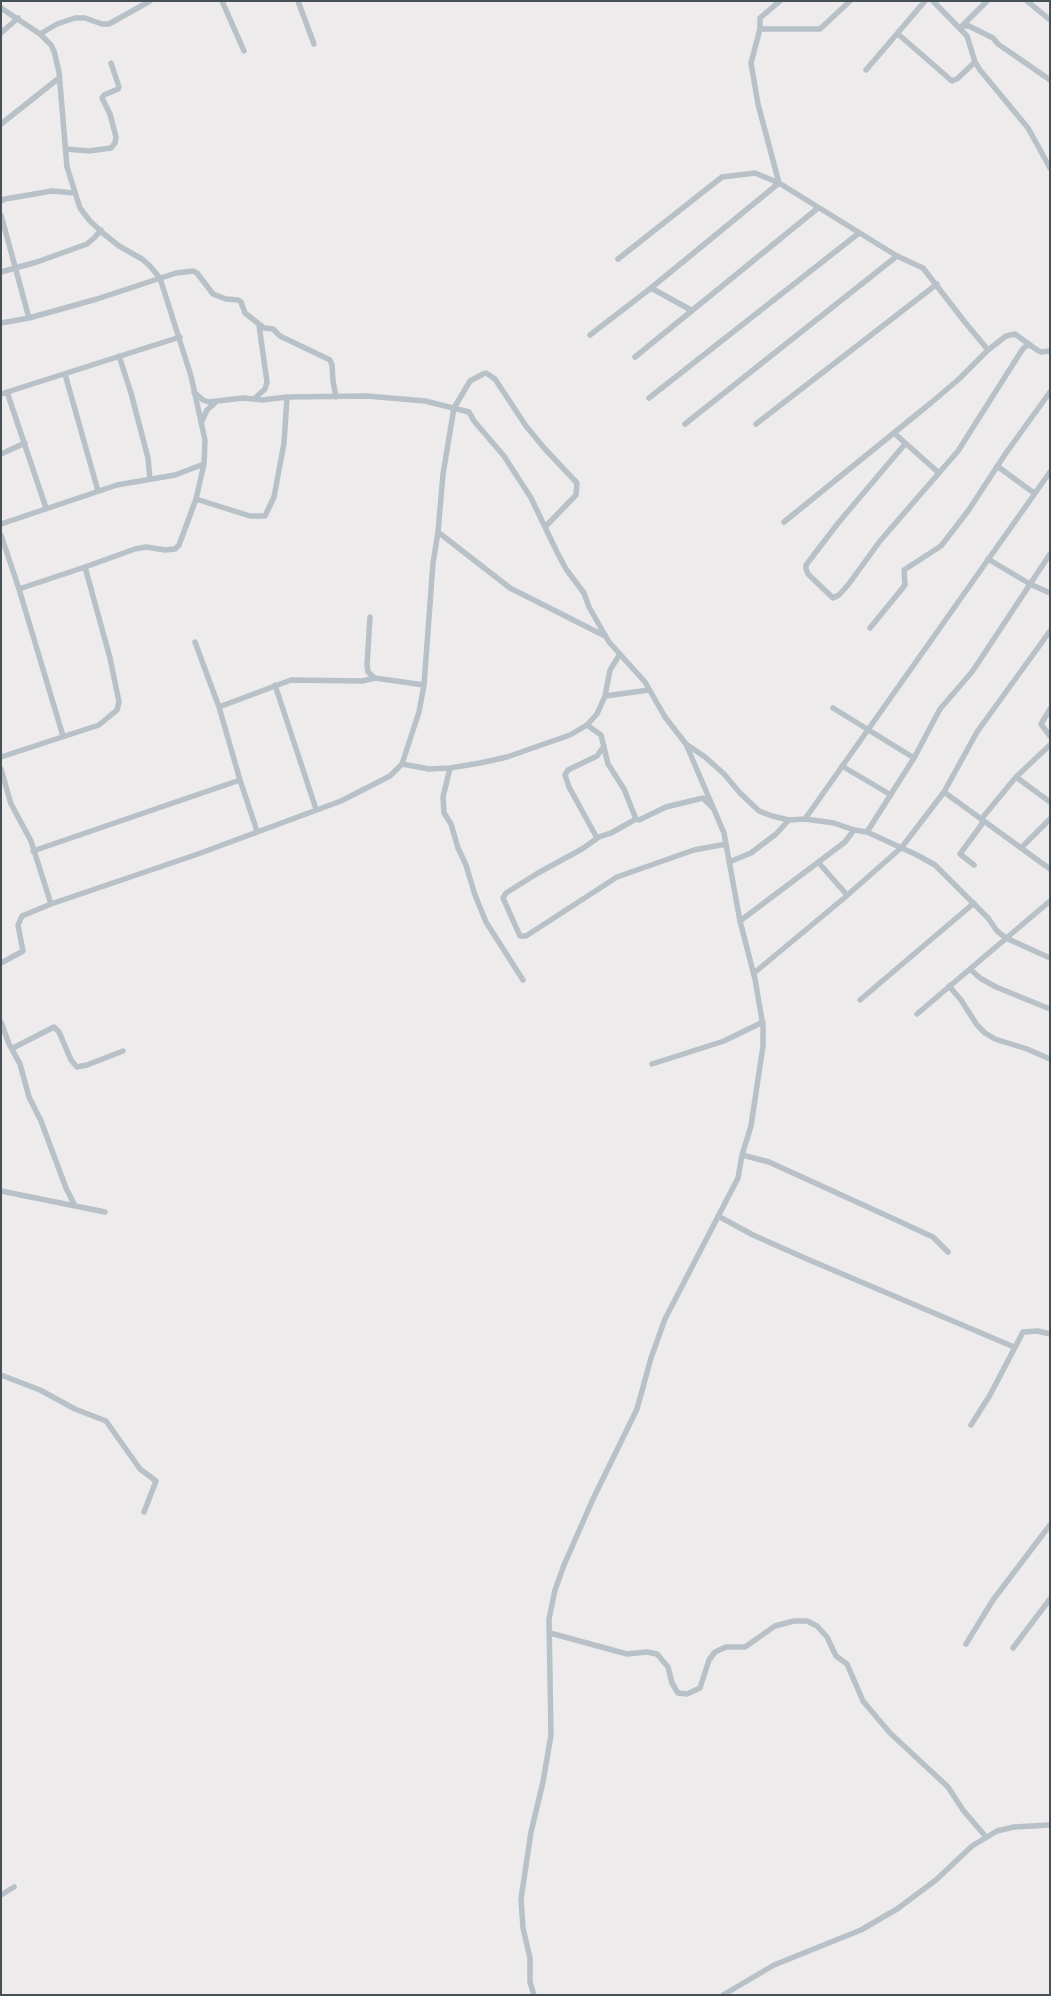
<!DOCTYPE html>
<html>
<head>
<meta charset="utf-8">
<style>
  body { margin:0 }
  #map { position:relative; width:1051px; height:1996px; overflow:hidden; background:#eeebec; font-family:"DM Sans",sans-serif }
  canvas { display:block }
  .frame { position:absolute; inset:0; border:2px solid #465057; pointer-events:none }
</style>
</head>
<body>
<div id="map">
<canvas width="1051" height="1996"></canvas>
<div class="frame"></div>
</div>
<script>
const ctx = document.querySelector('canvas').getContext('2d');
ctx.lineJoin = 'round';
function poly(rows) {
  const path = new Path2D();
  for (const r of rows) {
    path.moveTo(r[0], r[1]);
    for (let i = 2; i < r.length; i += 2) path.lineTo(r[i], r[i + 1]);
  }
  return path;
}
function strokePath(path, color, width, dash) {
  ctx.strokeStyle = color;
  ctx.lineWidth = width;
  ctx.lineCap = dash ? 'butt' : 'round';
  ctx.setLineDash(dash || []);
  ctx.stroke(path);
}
const minor = poly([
  [222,1,244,51],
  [298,1,314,44],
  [933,1,967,36,975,62,980,70,1028,128,1050,168],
  [1027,1,1050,20],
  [1,8,40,34,51,45,54,51,59,72,67,167,80,208,90,221,104,234,119,246,142,259,149,265,160,278,191,376,205,440,204,464,196,499,250,516,265,516,274,497,284,443,287,397],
  [962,26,987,1],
  [963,26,969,26,993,38,998,44,1050,80],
  [760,29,820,29,850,1],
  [1,33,18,18],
  [40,34,57,24,75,18,85,18,102,24,109,24,150,1],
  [898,34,952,81,957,79,975,62],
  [866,70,925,1],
  [1,124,59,78],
  [66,149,89,151,111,148,115,143,116,137,110,114,102,98,104,95,118,89,119,87,111,63],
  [779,183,758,104,751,63,760,29,760,18,780,1],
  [1,201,5,199,52,191,74,193],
  [1,215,29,318],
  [618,259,722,177,755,173,779,183,897,256,923,268,964,321,988,350],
  [1,272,37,262,87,244,94,238,101,230],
  [651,288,691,310],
  [1,323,29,318,97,299,176,273,193,271,197,273,213,294,226,299,238,300,241,302,245,313,264,328,273,329,280,336,330,360,332,365,333,381,336,397],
  [590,335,651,288,779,183],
  [119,356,131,393,148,458,150,479],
  [635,357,818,208],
  [65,374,98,491],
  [7,392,46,508],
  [194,392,203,400,209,402,243,398,262,400,287,397,367,396,425,401,469,412,474,421,504,456,531,498,557,552,566,569,584,593,589,607,609,642,645,682,665,717,686,744,724,833,740,921,755,979,763,1026,763,1046,751,1126,742,1155,738,1178,665,1319,651,1358,637,1409,593,1499,564,1565,555,1590,549,1619,551,1735,543,1782,531,1832,521,1899,523,1928,530,1958,530,1982,534,1995],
  [1,394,180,337],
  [649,398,859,233],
  [254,399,265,389,267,382,259,325],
  [201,423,207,410,215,403],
  [685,424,897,256],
  [756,424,937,284],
  [894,433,939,473],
  [905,444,839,522,806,565,806,569,808,574,833,598,839,595,848,585,880,541,958,451,1022,350,1027,345,1031,346],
  [1,454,25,443],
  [997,466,1034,493],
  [784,522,932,402,959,379,988,350,1006,336,1015,334,1037,350,1041,352,1050,351],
  [1,524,117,485,175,475,204,464],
  [438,532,510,588,605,636],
  [1,535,19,589],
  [988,559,1030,584,1050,593],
  [85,567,135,549,146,547,165,550,175,549,179,545,196,499],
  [370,617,367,665,368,672,375,678,424,685],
  [870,628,905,585,904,570,941,546,968,511,1006,453,1050,392],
  [195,642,219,707,240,780,257,831],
  [275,685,316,809],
  [605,696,649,690],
  [219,707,291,680,362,681,375,678],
  [833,708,914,758],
  [1050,709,1041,724,1050,736],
  [587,725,601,735,608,764,624,789,636,819,639,820,666,807,703,798,713,808],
  [686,744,705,757,724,774,740,793,759,811,772,816,789,820,805,819,834,823,854,830,867,832,917,855,935,865,988,918,997,931,1006,938,1050,958],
  [1,757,99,725,117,710,119,702,110,658,85,567,19,589,63,736],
  [402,764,429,769,450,768,480,763,507,757,570,735,587,725,597,714,605,696,610,670,620,654],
  [842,766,891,795],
  [450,768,443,797,444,813,451,824,458,848,466,865,475,895,486,922,523,980],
  [1,769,11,804,31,841,51,904],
  [1016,777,1050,802],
  [944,792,1050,869],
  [980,818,983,817,1016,777,1050,745],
  [636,819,611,833,599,837,582,849,538,873,506,893,503,898,520,936,526,936,617,877,694,850,726,844],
  [805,819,1050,472],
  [867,832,914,758,940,709,972,672,1050,554],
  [597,838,569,787,565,775,568,770,597,756,604,746],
  [1021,848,1050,819],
  [33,851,240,780],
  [729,862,751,853,776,834,789,820],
  [818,862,847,895],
  [974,865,960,854,982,824,983,817],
  [740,921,845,842,854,830],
  [1,963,23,951,18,925,22,916,51,904,198,854,341,801,390,776,402,764,419,712,424,685,433,563,438,532,443,474,454,408,470,381,483,374,486,373,495,379,526,426,545,449,577,483,576,495,545,527],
  [970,969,980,978,996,987,1050,1009],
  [754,973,843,899,902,847,944,792,977,732,1050,631],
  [949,986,961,1000,977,1025,985,1033,995,1039,1027,1049,1050,1059],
  [860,1000,974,903],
  [917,1014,1050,901],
  [1,1022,9,1044,20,1064,29,1097,41,1121,66,1188,75,1206],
  [13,1048,54,1027,59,1032,71,1060,77,1067,87,1065,123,1051],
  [652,1064,724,1041,763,1022],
  [742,1155,769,1162,894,1219,933,1237,948,1252],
  [1,1191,105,1212],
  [718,1216,753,1235,807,1259,1014,1347],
  [1,1375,40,1390,75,1409,106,1421,140,1469,156,1481,144,1512],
  [971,1425,990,1395,1023,1332,1038,1331,1050,1334],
  [550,1633,627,1654,647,1652,657,1654,668,1667,672,1683,678,1693,687,1694,700,1688,709,1660,715,1652,726,1647,745,1647,775,1626,794,1621,807,1621,817,1626,827,1637,836,1656,847,1664,863,1701,890,1733,948,1787,963,1810,986,1837],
  [966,1644,993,1600,1050,1525],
  [1013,1648,1050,1599],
  [1,1895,14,1887],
  [723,1995,774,1965,861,1930,897,1909,936,1880,972,1846,997,1831,1014,1827,1050,1825]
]);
strokePath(minor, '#b8c1c7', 5.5);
</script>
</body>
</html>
